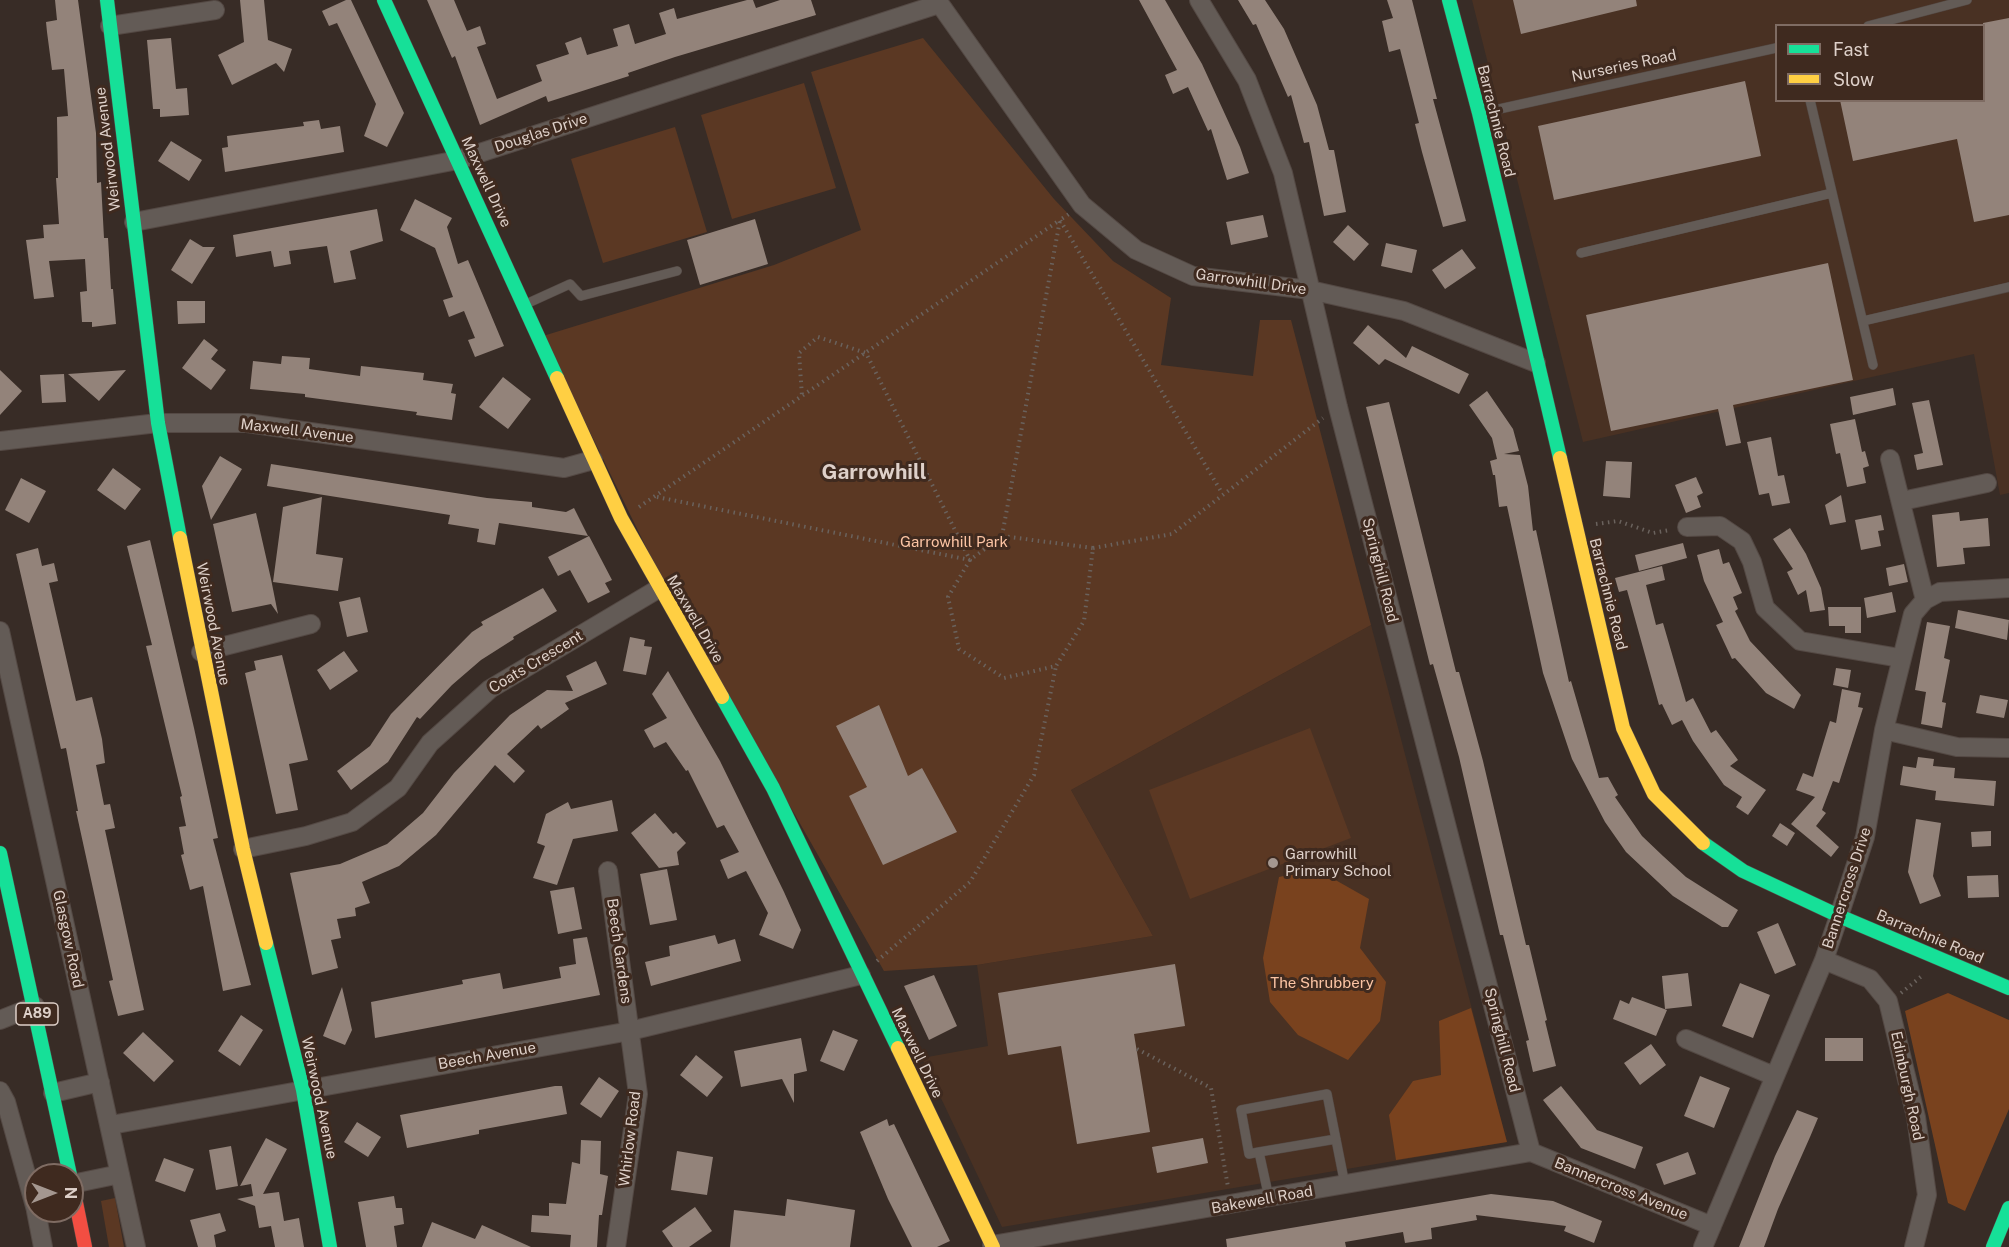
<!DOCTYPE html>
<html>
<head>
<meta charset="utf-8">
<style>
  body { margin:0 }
  #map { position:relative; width:2009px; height:1247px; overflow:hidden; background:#382c26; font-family:"Public Sans",sans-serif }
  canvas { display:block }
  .legend { position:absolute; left:1775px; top:24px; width:210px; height:78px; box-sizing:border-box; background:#3f2a1f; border:2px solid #7f6c63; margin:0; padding:8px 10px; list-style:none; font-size:18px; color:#ded0c9 }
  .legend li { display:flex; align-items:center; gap:12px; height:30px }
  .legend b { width:30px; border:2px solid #7f6c63 }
  .north { position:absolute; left:24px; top:1163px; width:60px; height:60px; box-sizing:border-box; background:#3f2a1f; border:2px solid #7f6c63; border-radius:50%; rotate:90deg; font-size:16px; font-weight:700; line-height:24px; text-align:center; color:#ded0c9 }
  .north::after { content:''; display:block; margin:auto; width:21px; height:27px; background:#a49790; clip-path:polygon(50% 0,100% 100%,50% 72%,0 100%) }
</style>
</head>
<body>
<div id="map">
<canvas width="2009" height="1247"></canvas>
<ul class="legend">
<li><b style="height:8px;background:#16e098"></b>Fast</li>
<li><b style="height:8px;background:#ffcf43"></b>Slow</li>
</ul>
<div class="north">N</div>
</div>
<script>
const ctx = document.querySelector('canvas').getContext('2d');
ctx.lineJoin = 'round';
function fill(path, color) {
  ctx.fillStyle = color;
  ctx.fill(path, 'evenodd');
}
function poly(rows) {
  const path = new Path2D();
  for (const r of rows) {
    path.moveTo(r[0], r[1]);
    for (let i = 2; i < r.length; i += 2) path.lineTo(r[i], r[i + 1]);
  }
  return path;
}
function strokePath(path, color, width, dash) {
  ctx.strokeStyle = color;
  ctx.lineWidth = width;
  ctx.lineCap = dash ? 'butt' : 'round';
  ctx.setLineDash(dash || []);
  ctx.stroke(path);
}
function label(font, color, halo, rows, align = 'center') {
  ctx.font = font + ' "Public Sans",sans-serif';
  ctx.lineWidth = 6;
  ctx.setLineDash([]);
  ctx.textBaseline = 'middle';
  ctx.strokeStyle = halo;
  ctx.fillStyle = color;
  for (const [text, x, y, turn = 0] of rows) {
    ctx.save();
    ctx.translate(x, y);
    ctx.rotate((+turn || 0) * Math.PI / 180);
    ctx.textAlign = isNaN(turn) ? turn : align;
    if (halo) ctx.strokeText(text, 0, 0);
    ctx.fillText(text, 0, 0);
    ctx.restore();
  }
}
const built = poly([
  [1472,0,2009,0,2009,493,2000,495,1974,354,1583,442],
  [1776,26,1984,26,1984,100,1776,100],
  [1371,625,1507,1142,1002,1227,922,1058,988,1046,977,965,1153,936,1071,790]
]);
const green = poly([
  [923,38,1054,199,1113,261,1171,298,1161,365,1253,376,1260,320,1291,320,1371,625,1071,790,1153,936,977,965,884,971,667,590,543,336,774,265,861,230,811,72],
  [804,83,836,188,732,219,701,115],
  [675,127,707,232,603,263,571,159],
  [1310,728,1351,838,1190,899,1149,790],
  [115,1198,124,1247,109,1247,101,1201]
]);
const forest = poly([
  [1316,869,1369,899,1360,948,1386,982,1380,1021,1348,1060,1298,1035,1270,1002,1263,958,1279,877],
  [1948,993,2009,1020,2009,1109,1965,1211,1948,1203,1905,1011],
  [1471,1008,1507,1142,1396,1160,1389,1115,1413,1081,1441,1075,1439,1021]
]);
const building = poly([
  [55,0,78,0,96,133,97,183,101,182,104,238,108,238,111,289,113,289,116,324,92,327,92,322,82,322,80,292,87,291,85,259,49,261,54,297,34,299,26,240,44,238,43,225,59,224,56,178,58,178,57,117,68,116,64,69,52,70,47,32,46,22,57,20],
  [240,0,264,0,268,40,292,49,284,72,276,63,232,85,218,55,244,42],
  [346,0,351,0,404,113,387,147,364,136,376,104,337,23,329,26,322,11],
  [427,0,454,0,467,31,480,26,486,44,477,47,497,99,542,81,536,65,569,54,565,43,581,37,587,55,618,46,613,29,629,24,635,44,666,34,659,13,674,8,677,19,747,0,753,0,756,8,780,0,811,0,816,15,675,57,628,73,629,76,548,102,546,96,480,125,455,56,452,58],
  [1139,0,1165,0,1202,64,1240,147,1249,173,1227,180,1211,129,1208,131,1188,87,1173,94,1165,75,1177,70],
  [1238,0,1265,0,1284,29,1317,105,1329,150,1334,150,1346,212,1324,216,1309,142,1304,143,1291,95,1288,97,1256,24,1253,25],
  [1387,0,1412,0,1437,99,1433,99,1466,221,1443,227,1422,152,1415,124,1419,123,1400,49,1389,52,1382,21,1393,18],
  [1513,0,1636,0,1637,6,1521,34],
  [2009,18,2009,215,1974,222,1957,139,1853,161,1840,100,1983,100,1983,23],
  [171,38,176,89,187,88,189,115,160,117,160,109,153,109,147,40],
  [1745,81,1761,156,1554,200,1538,126],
  [319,120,321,129,340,126,344,152,225,172,222,148,228,147,227,136,304,126,303,122],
  [171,141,202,160,189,181,158,161],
  [415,199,452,218,447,227,458,264,468,260,504,346,475,357,468,340,475,338,464,311,449,317,443,300,453,297,435,248,400,230],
  [377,209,383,241,350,251,356,279,334,283,327,246,289,251,291,264,274,267,271,251,236,257,233,235],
  [1263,215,1268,237,1231,245,1226,222],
  [755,219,768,264,700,285,687,240],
  [1348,225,1369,244,1354,261,1333,242],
  [190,239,203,247,215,247,192,284,171,270],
  [1386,243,1417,250,1412,273,1381,266],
  [1462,249,1476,268,1445,289,1432,270],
  [1828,263,1853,380,1733,405,1741,443,1726,446,1718,409,1611,431,1586,315],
  [177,301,205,301,205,323,178,324],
  [1368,325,1406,358,1412,346,1469,374,1459,394,1385,359,1379,365,1353,343],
  [204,339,218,350,211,359,226,370,211,390,182,368],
  [282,356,310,358,309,369,360,376,361,366,424,373,423,380,453,384,451,393,456,394,452,420,416,415,417,412,305,397,305,394,250,389,253,361,281,364],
  [0,370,22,391,0,415],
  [126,370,99,401,68,374],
  [64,374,66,402,42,403,40,375],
  [503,377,531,399,508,429,479,407],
  [1893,388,1896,405,1853,415,1850,397],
  [1487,391,1513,429,1519,451,1504,454,1520,455,1528,486,1533,531,1536,530,1569,682,1571,681,1599,778,1608,777,1618,795,1615,797,1642,836,1663,856,1686,877,1738,910,1728,927,1722,927,1673,896,1626,852,1605,822,1572,759,1543,673,1507,506,1499,507,1495,475,1493,475,1490,461,1497,459,1492,438,1469,405],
  [1929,400,1943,465,1917,470,1914,455,1923,453,1912,403],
  [1389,402,1456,672,1459,672,1483,761,1526,945,1529,945,1547,1020,1545,1021,1556,1066,1533,1072,1526,1041,1529,1040,1503,935,1500,935,1459,757,1433,664,1430,665,1366,407],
  [1855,419,1862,452,1865,451,1869,466,1863,468,1866,483,1847,487,1840,453,1836,454,1830,424],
  [1771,437,1778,476,1784,475,1790,503,1772,506,1769,493,1759,495,1747,442],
  [220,456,242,469,211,520,202,486],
  [1606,461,1632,462,1630,498,1603,496],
  [271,464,487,498,532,502,532,507,566,512,574,508,588,536,499,523,495,545,477,542,479,529,448,524,450,515,267,486],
  [113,468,141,489,125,510,97,490],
  [1696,477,1703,493,1697,496,1701,507,1686,513,1675,485],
  [21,478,46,491,29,523,5,510],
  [1841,495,1846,522,1830,525,1825,505],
  [322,497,316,554,343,558,338,591,273,582,283,507],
  [1959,512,1960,521,1988,518,1990,546,1963,548,1965,564,1937,567,1932,515],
  [256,513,271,579,278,614,271,604,232,612,213,524],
  [1881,515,1884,530,1878,531,1881,546,1861,550,1855,520],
  [1790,528,1806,554,1821,588,1825,610,1810,612,1806,590,1798,595,1787,572,1793,569,1773,539],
  [589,536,612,580,605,583,610,592,588,603,570,570,558,576,548,557],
  [150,540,194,728,218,838,213,839,251,985,223,991,203,886,190,890,181,855,184,854,179,827,186,826,180,797,182,796,146,646,152,645,127,546],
  [1683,543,1687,558,1639,571,1635,555],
  [38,548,42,566,54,563,58,581,49,583,76,701,92,697,102,739,105,763,96,765,104,805,110,804,115,828,105,830,144,1010,118,1016,109,981,113,980,76,811,78,811,66,748,61,749,16,554],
  [1719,549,1723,564,1729,562,1742,593,1733,597,1738,609,1735,611,1750,641,1801,695,1794,709,1766,693,1735,658,1732,659,1716,625,1723,622,1704,581,1697,555],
  [1904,564,1908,582,1889,586,1886,568],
  [1662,566,1665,580,1646,585,1656,625,1663,623,1686,702,1693,698,1711,733,1716,730,1738,760,1730,766,1766,790,1748,815,1736,807,1742,797,1724,785,1693,741,1682,720,1672,725,1662,704,1659,705,1627,590,1619,592,1615,578],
  [543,588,557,611,513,637,514,639,481,660,452,685,420,719,417,717,388,762,351,790,337,771,370,746,391,714,472,632,483,625,481,622],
  [1892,592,1896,612,1867,618,1864,598],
  [360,597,368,632,347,637,339,602],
  [1828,607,1861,607,1861,633,1845,633,1845,626,1829,626],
  [1958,610,2009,620,2007,640,1955,628],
  [1927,622,1950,626,1944,658,1950,660,1942,702,1946,703,1942,728,1921,724,1926,692,1915,690],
  [630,637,645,640,644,646,652,647,646,675,623,671],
  [344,651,358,671,330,690,317,670],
  [282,655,308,760,289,764,298,810,276,814,245,673,256,670,254,661],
  [596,661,607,684,565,703,569,709,541,729,538,725,507,754,525,771,514,783,495,765,436,835,399,866,362,882,370,903,355,908,356,916,337,919,341,938,331,940,338,968,312,975,290,873,340,864,387,844,423,813,454,773,510,715,547,690,573,691,566,676],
  [1836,668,1851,670,1848,688,1833,685],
  [668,671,720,761,784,892,801,930,793,949,759,935,768,913,746,871,728,879,720,860,739,852,724,825,717,828,688,770,686,771,666,742,654,748,644,730,667,718,652,694],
  [1842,689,1861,693,1858,707,1863,708,1839,783,1833,781,1822,810,1826,813,1816,826,1839,847,1831,857,1791,824,1815,797,1796,790,1803,773,1813,777,1830,721,1836,723],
  [1980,695,2008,700,2004,718,1976,713],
  [879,705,908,776,922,768,957,832,883,865,849,796,867,787,836,726],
  [1918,757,1934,759,1933,766,1955,768,1954,778,1996,781,1994,806,1935,800,1936,791,1900,785,1903,766,1916,768],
  [612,800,618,831,573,839,557,885,533,878,545,846,537,843,546,814,568,802,571,809],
  [655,813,673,834,676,832,686,843,677,852,679,865,659,868,631,833],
  [1916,819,1941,823,1933,876,1941,896,1920,904,1908,872],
  [1780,823,1795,833,1787,846,1772,836],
  [1991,831,1991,846,1972,847,1971,832],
  [667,869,677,920,650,925,640,874],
  [1998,875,1999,897,1968,898,1967,876],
  [574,887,582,929,558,934,550,891],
  [1778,923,1796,965,1775,974,1757,932],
  [715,935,718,944,735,939,741,961,651,986,645,962,670,956,669,946],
  [587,937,600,995,375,1038,371,1002,463,984,462,980,500,973,503,989,561,978,559,967,576,964,573,939],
  [1175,964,1185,1026,1134,1034,1150,1132,1077,1144,1061,1046,1008,1055,998,993],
  [1688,973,1692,1006,1665,1009,1662,976],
  [934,975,957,1026,929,1040,904,986],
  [1740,983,1770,995,1753,1038,1722,1026],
  [342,987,352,1030,345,1045,323,1036],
  [1632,997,1667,1010,1656,1036,1613,1019,1620,1000,1629,1004],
  [241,1015,263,1030,240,1066,218,1051],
  [833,1030,858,1040,844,1071,820,1061],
  [143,1032,174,1061,154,1082,123,1053],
  [801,1038,807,1071,794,1074,794,1103,782,1079,741,1087,734,1051],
  [1825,1038,1863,1038,1863,1061,1825,1061],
  [1651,1044,1666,1065,1640,1085,1624,1063],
  [696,1055,723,1077,707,1097,680,1075],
  [1700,1076,1730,1088,1714,1128,1684,1116],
  [599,1077,619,1091,601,1118,580,1104],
  [555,1086,562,1086,567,1114,479,1130,479,1134,407,1148,400,1115],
  [1561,1086,1597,1130,1643,1147,1635,1169,1581,1148,1543,1100],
  [1797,1110,1818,1118,1810,1137,1778,1209,1764,1247,1739,1247,1775,1156],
  [887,1119,889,1126,894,1124,950,1241,937,1247,912,1247,888,1199,860,1132],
  [357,1122,381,1137,368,1157,344,1142],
  [266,1138,287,1149,263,1194,279,1192,284,1221,299,1218,304,1247,275,1247,271,1226,259,1228,255,1206,237,1199,253,1196,251,1184,240,1186],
  [1203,1138,1208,1163,1157,1173,1152,1147],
  [581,1140,601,1141,600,1174,608,1176,602,1215,599,1215,597,1247,570,1247,571,1235,531,1232,532,1215,549,1216,549,1203,566,1204,572,1162,580,1164],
  [231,1146,238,1186,216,1190,209,1150],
  [677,1151,713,1157,707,1195,671,1190],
  [1688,1152,1696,1174,1664,1185,1656,1164],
  [164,1158,194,1169,185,1192,155,1181],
  [1491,1194,1553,1201,1602,1221,1594,1243,1564,1231,1566,1226,1476,1215,1477,1220,1431,1228,1432,1239,1405,1243,1403,1232,1345,1242,1346,1247,1227,1247,1226,1239],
  [394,1196,396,1208,402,1208,404,1224,394,1226,397,1247,366,1247,358,1202],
  [787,1199,855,1210,850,1247,730,1247,734,1210,785,1216],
  [695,1207,712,1231,689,1247,673,1247,662,1231],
  [220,1213,226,1231,214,1235,216,1247,198,1247,190,1220],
  [432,1222,475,1239,482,1225,531,1247,422,1247]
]);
const path = poly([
  [657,497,970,560,866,353,818,337,799,353,802,396],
  [639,507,1060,220,1222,493],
  [1596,524,1618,521,1653,533,1670,530],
  [1002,536,1093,548,1084,621,1056,666,1004,678,959,649,948,597,970,560,1002,536],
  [1002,536,1060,220,1069,214],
  [1093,548,1172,534,1323,418],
  [877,961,970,882,1034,775,1056,666],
  [1901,993,1923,975],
  [1137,1049,1211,1088,1228,1187]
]);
const lane = poly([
  [1868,26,1967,0],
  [1810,100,1873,365],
  [1481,113,1776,48],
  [1581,253,1832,193],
  [526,304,570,284,581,296,677,271],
  [1863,321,2009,287],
  [1259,1152,1336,1139],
  [1269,1198,1259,1152,1249,1154,1241,1110,1327,1094,1345,1185]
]);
const street = poly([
  [937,0,1082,205,1136,250,1193,276,1310,290,1404,311,1536,363],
  [1199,0,1247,80,1283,173,1338,407,1531,1152],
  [110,26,215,10],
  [134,222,458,160,939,4],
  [0,441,158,423,247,423,564,468,593,460],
  [1890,459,1925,600],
  [1902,501,1987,483],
  [1687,527,1720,526,1742,541,1752,562,1765,608,1800,641,1900,658],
  [0,631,136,1247],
  [201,652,311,624],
  [1884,730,1957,747,2009,748],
  [243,849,306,836,352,822,398,788,430,743,490,689,658,589],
  [608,871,638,1094,616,1247],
  [1824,960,1870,979,1888,1001,1916,1117,1927,1195,1914,1247],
  [0,1020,35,1006],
  [1686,1039,1774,1076],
  [0,1091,6,1102,36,1210],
  [53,1093,100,1082],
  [111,1125,630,1031,861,975],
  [1531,1152,1712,1226],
  [72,1184,120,1174],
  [36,1211,43,1247],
  [992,1245,1531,1152],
  [1703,1247,1824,960,1839,916,1865,837,1884,730,1913,614,1925,600,1940,592,2009,588]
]);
const fast = poly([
  [107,0,158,423,180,538],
  [384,0,557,378],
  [1449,0,1479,113,1560,458],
  [722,697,773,788,898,1048],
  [1703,843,1743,871,1839,916,2009,988],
  [0,853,70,1175],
  [266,943,303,1090,330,1247],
  [1993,1247,2009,1208]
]);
const slow = poly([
  [557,378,621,518,722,697],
  [1560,458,1623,728,1654,794,1703,843],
  [180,538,243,849,266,943],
  [898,1048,993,1247]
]);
const jam = poly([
  [72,1183,85,1247]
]);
const markers = [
  [1273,863,6,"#a49790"]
];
const shields = [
  [37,1014,42]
];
const shieldNames = [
  ["A89",37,1014]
];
const streetNames = [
  ["Nurseries Road",1624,66,-12],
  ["Barrachnie Road",1496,121,76],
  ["Douglas Drive",541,133,-18],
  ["Weirwood Avenue",108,149,-97],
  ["Maxwell Drive",486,182,65],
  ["Garrowhill Drive",1251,282,8],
  ["Maxwell Avenue",297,431,7],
  ["Springhill Road",1380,570,76],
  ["Barrachnie Road",1608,594,76],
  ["Maxwell Drive",695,619,60],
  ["Weirwood Avenue",213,624,79],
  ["Coats Crescent",536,662,-31],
  ["Bannercross Drive",1847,888,-72],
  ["Barrachnie Road",1930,937,23],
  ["Glasgow Road",68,939,78],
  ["Beech Gardens",619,951,82],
  ["Springhill Road",1502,1040,76],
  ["Maxwell Drive",917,1053,64],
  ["Beech Avenue",487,1056,-10],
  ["Edinburgh Road",1907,1086,78],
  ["Weirwood Avenue",319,1098,78],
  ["Whirlow Road",630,1139,-83],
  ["Bannercross Avenue",1621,1189,22],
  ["Bakewell Road",1262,1200,-10]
];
const parkNames = [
  ["Garrowhill Park",954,542],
  ["The Shrubbery",1322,983]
];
const poiNames = [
  ["Garrowhill",1285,854],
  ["Primary School",1285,871]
];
const districtNames = [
  ["Garrowhill",874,473]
];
fill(built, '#493123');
fill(green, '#5b3823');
fill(forest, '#79421e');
fill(building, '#93837a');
strokePath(lane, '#544944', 10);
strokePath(street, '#544944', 20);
strokePath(fast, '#544944', 15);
strokePath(slow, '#544944', 15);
strokePath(jam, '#544944', 15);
strokePath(path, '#6a625d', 4, [1.5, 4.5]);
strokePath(lane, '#635b56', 9);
strokePath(street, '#635b56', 18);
strokePath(fast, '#16e098', 14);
strokePath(slow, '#ffcf43', 14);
strokePath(jam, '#f24e42', 14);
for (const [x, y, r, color] of markers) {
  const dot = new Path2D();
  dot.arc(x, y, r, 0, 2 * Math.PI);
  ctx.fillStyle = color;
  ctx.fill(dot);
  strokePath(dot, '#3f2a1f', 2);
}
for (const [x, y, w] of shields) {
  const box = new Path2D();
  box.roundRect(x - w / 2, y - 11, w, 22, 4.5);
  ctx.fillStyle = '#3f2a1f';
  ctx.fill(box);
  strokePath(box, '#ded0c9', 1.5);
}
label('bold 14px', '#ded0c9', null, shieldNames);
label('15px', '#ded0c9', '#3f2a1f', streetNames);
label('15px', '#fcc4a4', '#3f2a1f', parkNames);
label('15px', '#ded0c9', '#3f2a1f', poiNames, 'left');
label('bold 21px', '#ded0c9', '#3f2a1f', districtNames);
</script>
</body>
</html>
